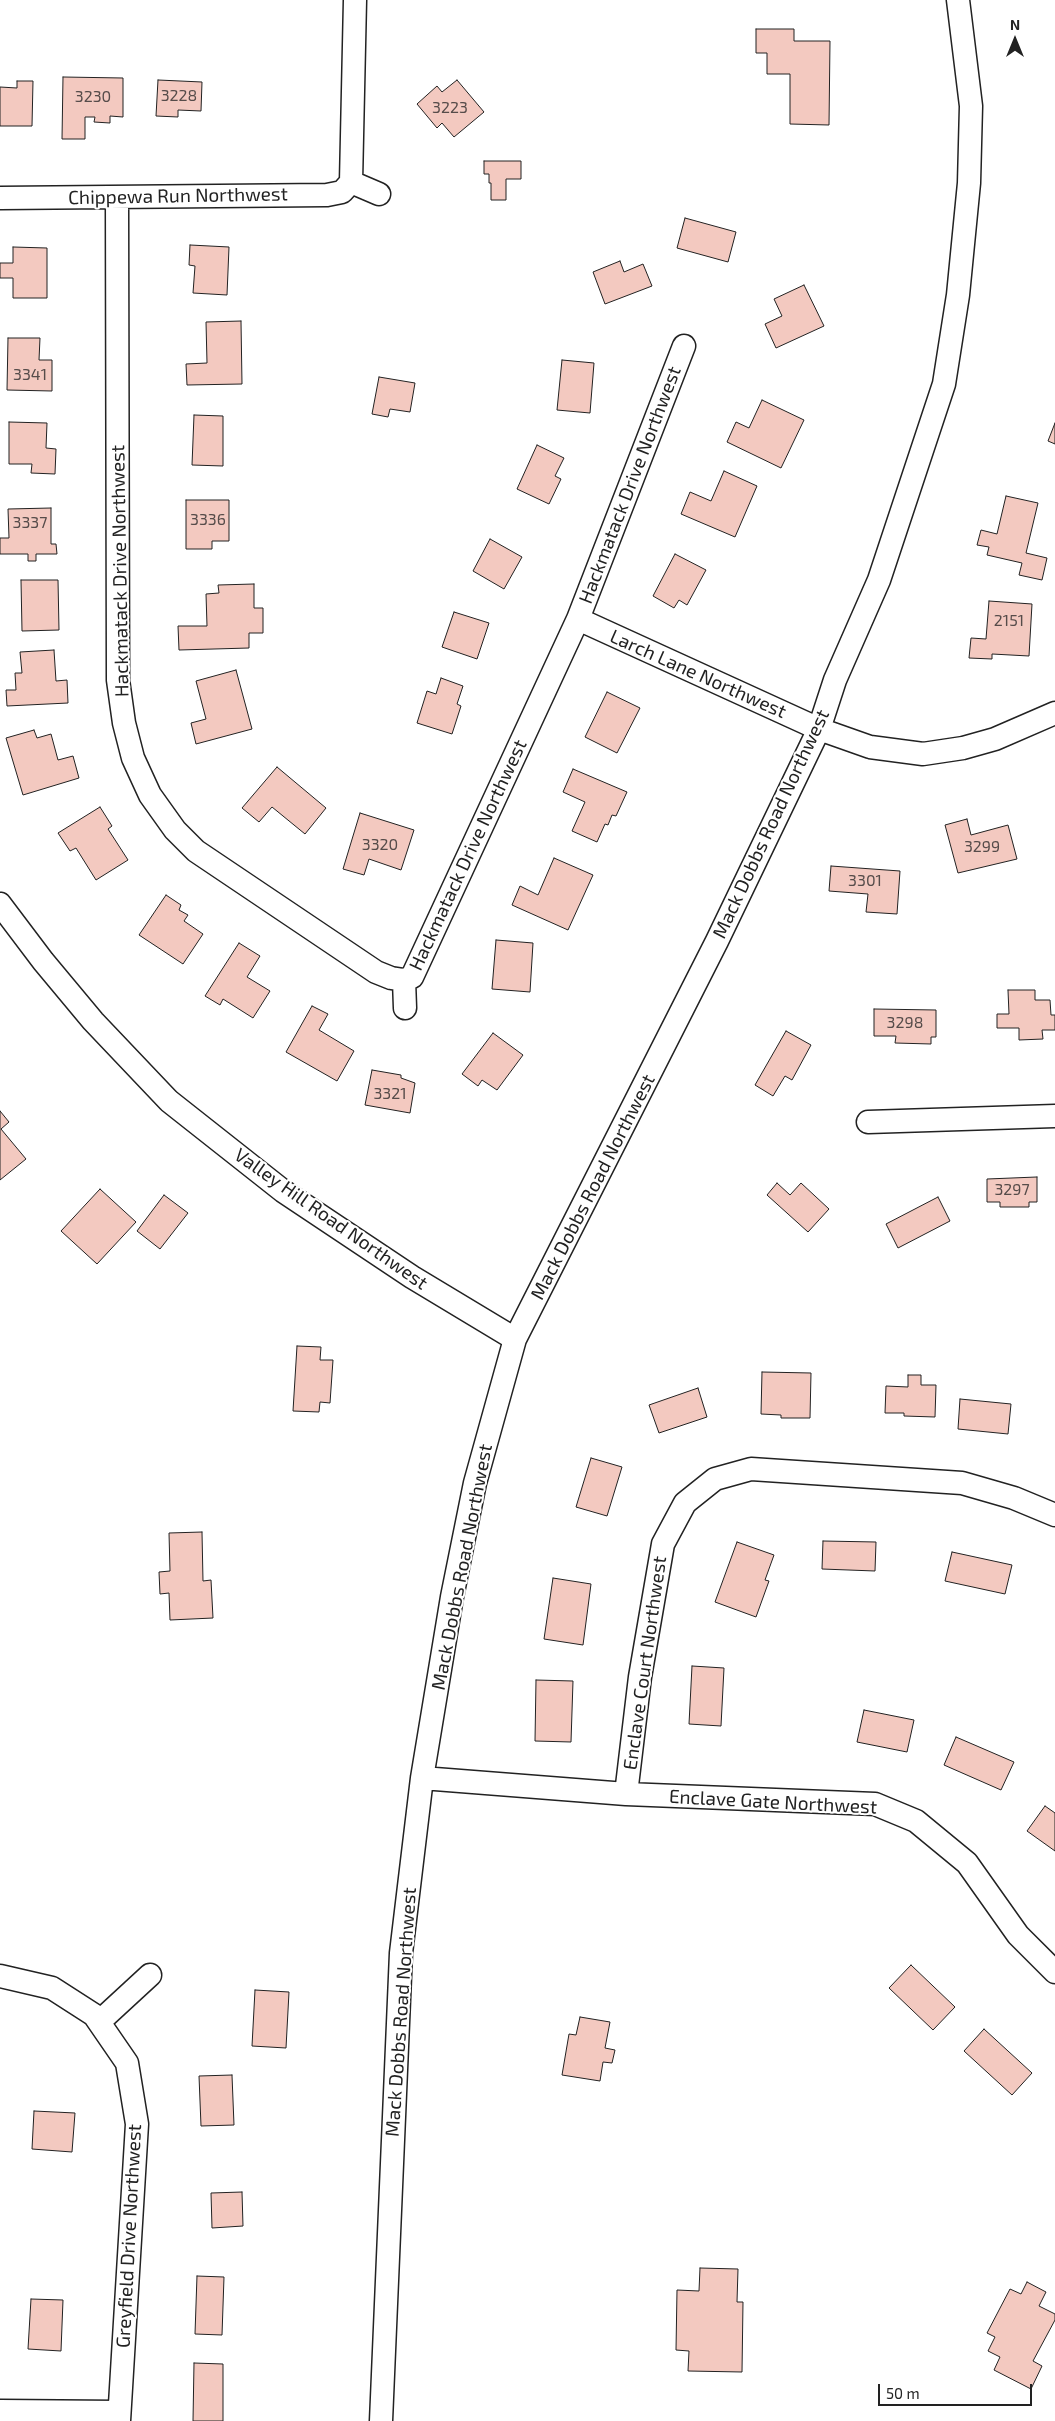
<!DOCTYPE html>
<html>
<head>
<meta charset="utf-8">
<style>
  body { margin:0 }
  #map { position:relative; width:1055px; height:2421px; overflow:hidden; background:#fff; font-family:"Exo 2",sans-serif }
  canvas { display:block }
  .north { position:absolute; left:990px; top:15px; width:50px; height:50px; -webkit-text-stroke:4px #fff; paint-order:stroke; rotate:0deg; font-size:14px; font-weight:700; line-height:20px; text-align:center; color:#222 }
  .north::after { content:''; display:block; margin:auto; width:18px; height:22px; background:#222; clip-path:polygon(50% 0,100% 100%,50% 72%,0 100%) }
  .scale { position:absolute; left:878px; top:2384px; width:154px; height:22px; box-sizing:border-box; border:2px solid #222; border-top:0; padding-left:6px; font-size:15px; line-height:18px; white-space:nowrap; color:#222; -webkit-text-stroke:4px #fff; paint-order:stroke }
</style>
</head>
<body>
<div id="map">
<canvas width="1055" height="2421"></canvas>
<div class="north">N</div>
<div class="scale">50 m</div>
</div>
<script>
const ctx = document.querySelector('canvas').getContext('2d');
ctx.lineJoin = 'round';
function fill(path, color) {
  ctx.fillStyle = color;
  ctx.fill(path, 'evenodd');
}
function poly(rows) {
  const path = new Path2D();
  for (const r of rows) {
    path.moveTo(r[0], r[1]);
    for (let i = 2; i < r.length; i += 2) path.lineTo(r[i], r[i + 1]);
  }
  return path;
}
function strokePath(path, color, width, dash) {
  ctx.strokeStyle = color;
  ctx.lineWidth = width;
  ctx.lineCap = dash ? 'butt' : 'round';
  ctx.setLineDash(dash || []);
  ctx.stroke(path);
}
function label(font, color, halo, rows, align = 'center') {
  ctx.font = font + ' "Exo 2",sans-serif';
  ctx.lineWidth = 4;
  ctx.setLineDash([]);
  ctx.textBaseline = 'middle';
  ctx.strokeStyle = halo;
  ctx.fillStyle = color;
  for (const [text, x, y, turn = 0] of rows) {
    ctx.save();
    ctx.translate(x, y);
    ctx.rotate((+turn || 0) * Math.PI / 180);
    ctx.textAlign = isNaN(turn) ? turn : align;
    if (halo) ctx.strokeText(text, 0, 0);
    ctx.fillText(text, 0, 0);
    ctx.restore();
  }
}
const building = poly([
  [756,29,794,29,794,41,830,41,829,125,790,124,790,74,767,74,767,53,756,53,756,29],
  [63,77,123,78,123,117,110,116,110,123,94,122,95,117,85,117,85,139,62,139,63,77],
  [158,80,202,82,201,111,178,110,178,117,156,116,158,80],
  [457,80,484,112,454,137,442,123,437,128,417,104,437,86,442,92,457,80],
  [17,81,33,81,32,126,0,126,0,87,17,88,17,81],
  [484,161,521,161,521,179,506,179,506,200,491,200,491,183,489,183,489,174,484,174,484,161],
  [685,218,736,232,728,262,677,248,685,218],
  [190,245,229,247,227,295,193,293,195,266,189,265,190,245],
  [13,247,47,248,47,298,13,298,13,278,0,278,0,263,13,263,13,247],
  [620,261,624,272,643,264,652,286,605,304,593,272,620,261],
  [804,285,824,326,776,348,765,324,782,316,774,299,804,285],
  [241,321,242,384,187,385,186,364,207,363,206,322,241,321],
  [8,338,40,338,39,360,52,360,52,391,7,390,8,338],
  [562,360,594,363,590,413,557,410,562,360],
  [379,377,415,383,410,412,390,409,388,417,372,414,379,377],
  [762,400,804,420,781,468,727,442,736,422,749,428,762,400],
  [194,415,223,416,223,466,192,465,194,415],
  [9,422,47,423,46,448,56,449,55,474,31,473,32,464,9,464,9,422],
  [1055,423,1055,444,1048,441,1055,423],
  [537,445,564,458,555,476,561,479,549,504,517,489,537,445],
  [724,471,757,486,735,537,681,514,690,492,711,501,724,471],
  [1006,496,1038,503,1026,553,1047,558,1042,580,1019,575,1022,563,987,555,989,547,977,545,981,530,997,534,1006,496],
  [186,500,229,500,229,541,212,541,212,549,186,549,186,500],
  [51,508,51,544,56,544,57,554,36,554,36,561,28,561,28,554,0,554,0,538,9,538,8,509,51,508],
  [490,539,522,557,504,589,473,571,490,539],
  [675,554,706,570,687,605,679,600,674,608,653,596,675,554],
  [21,580,58,580,59,630,22,631,21,580],
  [254,584,254,608,263,608,263,633,249,633,249,648,179,650,178,626,207,626,206,594,219,593,218,585,254,584],
  [989,601,1032,604,1029,656,992,654,992,659,969,658,971,638,986,639,989,601],
  [454,612,489,623,477,659,442,647,454,612],
  [54,650,56,681,67,680,68,703,7,706,6,690,16,690,15,673,22,673,20,652,54,650],
  [236,670,252,729,196,744,191,723,206,719,196,681,236,670],
  [441,678,463,686,457,704,461,706,452,734,417,723,427,691,436,694,441,678],
  [607,692,640,708,617,753,585,737,607,692],
  [34,730,37,738,51,734,58,760,73,756,79,778,23,795,6,738,34,730],
  [277,767,326,808,305,834,272,807,259,822,242,808,277,767],
  [573,769,627,792,616,816,612,815,608,825,605,824,597,842,572,831,585,802,563,792,573,769],
  [100,807,112,826,108,829,128,860,96,880,76,848,70,851,58,833,100,807],
  [360,813,414,830,401,870,369,859,364,875,343,869,360,813],
  [967,819,971,835,1008,825,1017,859,958,873,945,825,967,819],
  [554,858,593,875,568,930,512,905,520,886,538,895,554,858],
  [831,866,900,871,897,914,866,912,868,894,829,891,831,866],
  [166,895,181,905,179,910,188,915,184,921,203,934,183,964,139,935,166,895],
  [496,940,533,943,530,992,492,989,496,940],
  [239,943,260,956,247,977,270,991,253,1018,223,999,220,1005,205,996,239,943],
  [1008,990,1035,990,1035,1000,1050,1000,1051,1015,1055,1015,1055,1030,1042,1030,1043,1039,1019,1040,1019,1028,997,1028,997,1014,1009,1014,1008,990],
  [312,1006,328,1014,319,1030,354,1051,337,1081,286,1052,312,1006],
  [874,1009,936,1010,936,1037,931,1037,931,1044,895,1043,896,1036,874,1036,874,1009],
  [786,1031,811,1045,792,1080,785,1076,773,1096,755,1085,786,1031],
  [493,1033,523,1055,497,1090,482,1080,478,1086,462,1074,493,1033],
  [372,1070,401,1075,401,1078,415,1083,410,1113,365,1105,372,1070],
  [0,1111,9,1122,1,1129,26,1159,0,1180,0,1111],
  [1037,1177,1037,1202,1029,1202,1029,1207,1000,1207,1000,1202,987,1202,987,1179,1037,1177],
  [777,1183,790,1195,801,1183,829,1209,808,1232,767,1195,777,1183],
  [100,1189,136,1222,97,1264,61,1231,100,1189],
  [164,1195,188,1213,160,1249,137,1231,164,1195],
  [938,1197,950,1221,898,1248,886,1224,938,1197],
  [297,1346,321,1347,320,1360,333,1360,330,1403,320,1402,319,1412,293,1411,297,1346],
  [762,1372,811,1373,810,1418,781,1418,781,1415,761,1414,762,1372],
  [908,1375,921,1375,921,1385,936,1385,935,1417,904,1416,904,1413,885,1413,886,1386,908,1387,908,1375],
  [698,1388,707,1417,659,1433,649,1405,698,1388],
  [960,1399,1011,1404,1008,1434,958,1429,960,1399],
  [591,1458,622,1467,607,1516,576,1507,591,1458],
  [202,1532,203,1581,211,1580,213,1618,170,1620,169,1593,160,1594,159,1572,170,1571,169,1533,202,1532],
  [823,1541,876,1542,875,1571,822,1569,823,1541],
  [737,1542,774,1555,765,1580,769,1581,756,1617,715,1602,737,1542],
  [952,1552,1012,1565,1005,1594,945,1581,952,1552],
  [553,1578,591,1584,583,1645,544,1639,553,1578],
  [692,1666,724,1668,721,1726,689,1724,692,1666],
  [536,1680,573,1681,571,1742,535,1741,536,1680],
  [864,1710,914,1720,907,1752,857,1742,864,1710],
  [956,1737,1014,1762,1001,1790,944,1765,956,1737],
  [1045,1806,1055,1813,1055,1851,1027,1831,1045,1806],
  [911,1965,955,2007,933,2030,889,1988,911,1965],
  [255,1990,289,1992,286,2048,252,2046,255,1990],
  [580,2017,610,2022,605,2048,615,2050,612,2063,603,2062,600,2081,562,2075,569,2034,576,2035,580,2017],
  [984,2029,1032,2073,1012,2095,964,2051,984,2029],
  [232,2075,234,2125,201,2126,199,2076,232,2075],
  [34,2111,75,2113,72,2152,32,2149,34,2111],
  [242,2192,243,2226,212,2228,211,2193,242,2192],
  [700,2268,738,2269,737,2302,743,2302,742,2372,688,2371,689,2351,676,2350,677,2290,699,2291,700,2268],
  [197,2276,224,2277,222,2335,195,2334,197,2276],
  [1027,2282,1046,2292,1039,2306,1055,2314,1055,2320,1033,2361,1042,2366,1031,2389,994,2370,1000,2357,988,2351,995,2337,987,2333,1010,2289,1021,2294,1027,2282],
  [31,2299,63,2300,61,2351,28,2349,31,2299],
  [194,2363,223,2364,223,2421,193,2421,194,2363]
]);
const minor = poly([
  [351,182,379,194],
  [117,197,118,680,124,723,133,758,150,795,175,830,196,851,376,972,391,978,404,980,412,977,578,619,684,346],
  [0,198,327,195,342,192,351,182,355,0],
  [578,619,819,729,870,747,923,754,963,748,995,739,1055,713],
  [0,904,43,961,93,1021,169,1101,283,1191,412,1277,515,1339],
  [404,980,405,1008],
  [868,1122,1055,1116],
  [422,1778,626,1794,875,1804,916,1821,967,1863,1018,1935,1055,1972],
  [626,1794,640,1677,663,1544,685,1503,715,1479,751,1469,962,1483,1014,1498,1055,1515],
  [0,1976,52,1988,94,2015,127,2063,137,2124,119,2421],
  [99,2022,150,1975],
  [0,2411,119,2412],
  [381,2421,401,1953,422,1778,452,1597,475,1483,515,1339,717,941,819,729,835,680,879,580,944,384,958,295,969,183,971,106,958,0]
]);
const numberNames = [
  ["3228",179,96],
  ["3230",93,97],
  ["3223",450,108],
  ["3341",30,375],
  ["3336",208,520],
  ["3337",30,523],
  ["2151",1009,621],
  ["3320",380,845],
  ["3299",982,847],
  ["3301",865,881],
  ["3298",905,1023],
  ["3321",390,1094],
  ["3297",1012,1190]
];
const streetNames = [
  ["Chippewa Run Northwest",178,196,-1],
  ["Hackmatack Drive Northwest",630,485,-69],
  ["Hackmatack Drive Northwest",120,571,-91],
  ["Larch Lane Northwest",698,674,24],
  ["Mack Dobbs Road Northwest",771,824,-65],
  ["Hackmatack Drive Northwest",468,855,-65],
  ["Mack Dobbs Road Northwest",593,1187,-63],
  ["Valley Hill Road Northwest",331,1219,35],
  ["Mack Dobbs Road Northwest",462,1567,-79],
  ["Enclave Court Northwest",645,1663,-82],
  ["Enclave Gate Northwest",773,1802,3],
  ["Mack Dobbs Road Northwest",401,2012,-86],
  ["Greyfield Drive Northwest",129,2236,-87]
];
fill(building, '#f3c9c0');
strokePath(building, '#222', 1);
strokePath(minor, '#222', 25);
strokePath(minor, '#fff', 22);
label('16px', '#564c4a', null, numberNames);
label('19px', '#222', '#fff', streetNames);
</script>
</body>
</html>
